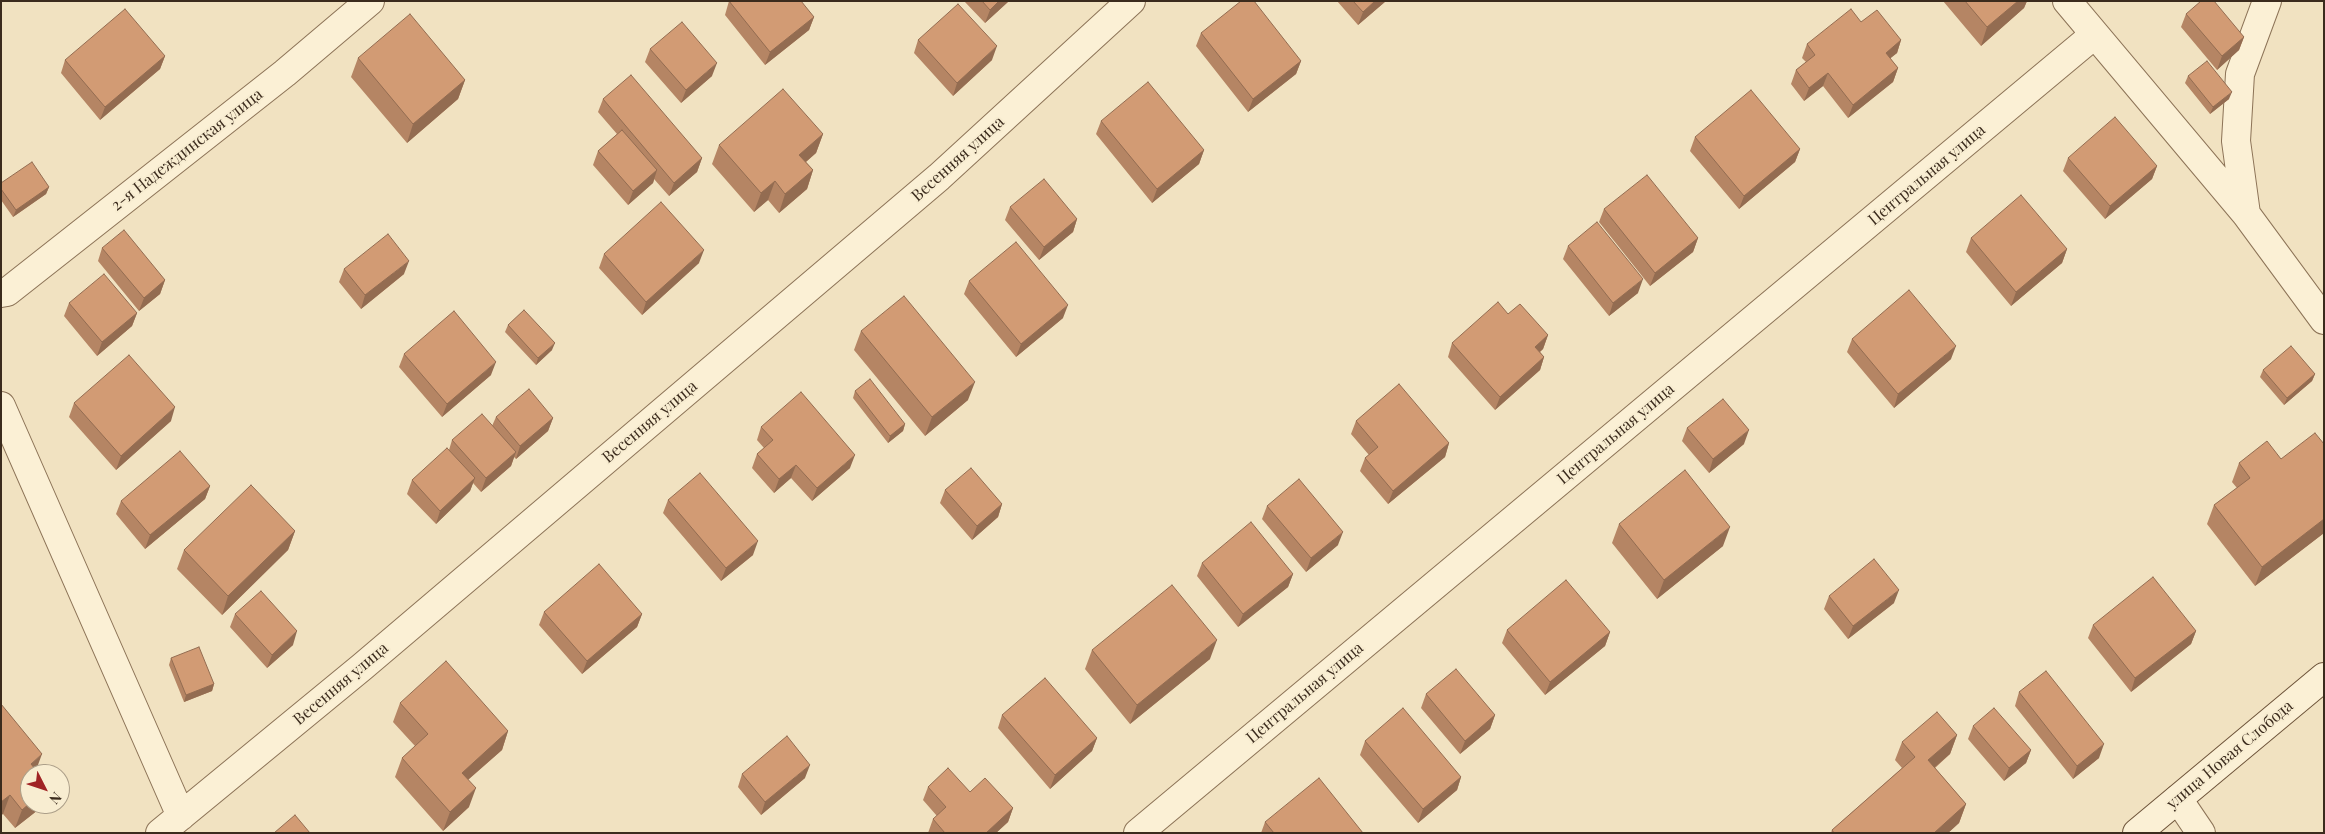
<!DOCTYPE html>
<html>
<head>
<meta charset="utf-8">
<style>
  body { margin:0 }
  #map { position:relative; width:2325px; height:834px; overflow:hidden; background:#f1e2c1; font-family:"Playfair Display",serif }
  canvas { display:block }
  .frame { position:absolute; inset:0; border:2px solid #3b2b1d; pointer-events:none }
  .north { position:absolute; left:20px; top:764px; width:50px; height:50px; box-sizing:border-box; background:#f8edd1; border:1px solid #ac9f89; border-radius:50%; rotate:131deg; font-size:14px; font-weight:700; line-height:20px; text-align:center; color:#3b2b1d }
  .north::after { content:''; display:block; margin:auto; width:18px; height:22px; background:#a02325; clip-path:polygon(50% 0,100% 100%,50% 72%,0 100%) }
</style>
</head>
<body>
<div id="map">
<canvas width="2325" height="834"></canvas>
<div class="frame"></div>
<div class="north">N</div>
</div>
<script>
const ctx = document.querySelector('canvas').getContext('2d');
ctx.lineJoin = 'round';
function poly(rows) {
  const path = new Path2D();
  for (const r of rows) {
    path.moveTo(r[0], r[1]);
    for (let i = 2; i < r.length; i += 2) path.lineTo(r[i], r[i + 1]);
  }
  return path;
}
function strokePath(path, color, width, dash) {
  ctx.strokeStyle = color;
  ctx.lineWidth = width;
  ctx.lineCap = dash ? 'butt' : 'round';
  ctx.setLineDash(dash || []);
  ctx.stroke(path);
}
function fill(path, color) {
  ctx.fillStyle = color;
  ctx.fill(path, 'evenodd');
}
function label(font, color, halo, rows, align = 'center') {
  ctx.font = font + ' "Playfair Display",serif';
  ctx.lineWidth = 4;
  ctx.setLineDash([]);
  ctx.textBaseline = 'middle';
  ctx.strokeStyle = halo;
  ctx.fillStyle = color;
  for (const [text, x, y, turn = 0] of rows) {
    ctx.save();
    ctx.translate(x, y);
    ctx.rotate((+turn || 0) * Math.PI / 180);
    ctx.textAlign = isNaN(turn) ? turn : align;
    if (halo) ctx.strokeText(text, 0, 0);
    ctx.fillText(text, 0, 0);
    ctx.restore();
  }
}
const street = poly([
  [2067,1,2246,214,2324,320],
  [2246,214,2236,141,2240,74,2267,1],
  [1,293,7,292,285,73,370,1],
  [1,406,181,816],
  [2178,799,2201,833],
  [160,833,362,667,939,177,1131,1],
  [1138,833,2094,35]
]);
const secondary = poly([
  [2137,833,2324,677]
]);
const wall = poly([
  [729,1,814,17,809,30,765,65,725,15],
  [964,1,1009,1,985,23],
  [1337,1,1386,1,1358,25],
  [1943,1,2027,1,2024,8,1981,46],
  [2186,14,2244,37,2239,50,2217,70,2181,27],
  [1861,22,1901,40,1897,53,1890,58,1898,68,1893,82,1848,118,1823,86,1804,101,1791,84,1796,70,1806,62,1802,58,1807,44],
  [1201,33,1301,61,1296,74,1248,112,1196,46],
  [918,40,992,60,953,96,914,53],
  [650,49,712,76,681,103,645,62],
  [165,56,160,69,100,120,61,73,65,60],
  [358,58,465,80,458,99,407,143,351,77],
  [2188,76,2229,99,2210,114,2185,83],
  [603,99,702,158,697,172,669,196,654,179,653,183,628,205,593,165,598,151,617,134,598,112],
  [1101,121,1204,150,1199,164,1152,203,1096,134],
  [823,134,816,153,806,162,813,170,807,189,779,213,768,200,754,212,712,164,719,145],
  [1695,137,1800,149,1795,162,1739,209,1690,151],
  [2068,158,2157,166,2152,179,2105,219,2063,171],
  [1,183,49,187,46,194,13,217,1,200],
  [1010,207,1077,219,1073,232,1039,260,1005,220],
  [1604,209,1698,238,1693,252,1650,286,1599,222],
  [1971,238,2067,249,2062,263,2011,306,1966,252],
  [1568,246,1638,293,1609,316,1563,259],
  [102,248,165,280,160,294,139,311,98,261],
  [604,254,699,263,642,315,599,268],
  [344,269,404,274,361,309,339,282],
  [969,281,1063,318,1016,357,964,294],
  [69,303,137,313,132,326,97,356,64,316],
  [1508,314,1548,335,1543,349,1540,352,1544,357,1540,370,1495,410,1448,357,1452,343],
  [508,325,552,350,536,365,505,332],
  [861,331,968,400,925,436,854,350],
  [1852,339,1951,359,1894,408,1847,352],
  [404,354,491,375,442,417,399,367],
  [2263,370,2315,374,2312,381,2284,405,2260,377],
  [855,391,905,424,903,431,888,443,853,398],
  [74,403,171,421,116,470,69,417],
  [496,417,553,418,548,431,516,459,514,457,511,466,481,492,473,483,470,491,436,524,407,494,412,480,449,450,452,440,492,426],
  [1356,421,1449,443,1445,457,1388,504,1360,471,1365,458,1369,455,1351,434],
  [761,427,850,468,812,501,791,478,774,493,752,468,757,454,764,448,757,440],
  [1687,428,1744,444,1709,473,1682,441],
  [2324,444,2324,533,2255,586,2207,524,2214,505,2237,488,2232,482,2239,463,2281,459],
  [210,486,205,499,145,549,116,514,121,501],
  [945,490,1002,504,998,517,972,540,940,503],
  [668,500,753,555,721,581,663,513],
  [1267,506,1338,545,1306,572,1262,519],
  [1619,524,1723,546,1657,599,1612,543],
  [295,531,288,550,222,615,177,569,184,550],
  [1202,563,1293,574,1288,587,1238,627,1197,576],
  [1829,596,1894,603,1848,639,1824,609],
  [544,612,642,614,637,627,582,674,539,625],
  [235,614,293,645,267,668,230,627],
  [2093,625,2196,631,2191,644,2131,692,2088,638],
  [1507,630,1610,632,1605,646,1545,695,1502,643],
  [1092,650,1210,659,1130,724,1085,669],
  [171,658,214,684,212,691,184,702,169,665],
  [2019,692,2099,758,2073,779,2015,706],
  [1426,694,1495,715,1490,729,1460,754,1421,708],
  [400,703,508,731,502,750,468,780,469,807,443,831,395,777,402,758,415,746,393,722],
  [1,704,36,770,43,806,15,828,3,814,1,815],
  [1002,715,1097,738,1092,751,1050,789,998,728],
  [1973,726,2031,750,2026,763,2004,781,1968,739],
  [1957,735,1950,754,1935,768,1966,804,1959,823,1948,833,1831,833,1832,830,1902,768,1895,760,1902,742],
  [1365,741,1461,777,1457,790,1418,823,1360,755],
  [742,774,805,778,761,815,738,787],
  [928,787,970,792,1013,808,1008,822,996,833,928,833,933,819,937,816,923,800],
  [1265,822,1363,833,1261,833]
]);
const shadedWall = poly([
  [999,1,1009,1,985,23,990,10],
  [1375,1,1386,1,1358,25,1363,12],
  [2018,1,2027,1,2024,8,1981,46,1987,27],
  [814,17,809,30,765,65,770,52],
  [2244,37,2239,50,2217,70,2222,56],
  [1901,40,1897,53,1881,66,1886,53],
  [997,46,992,60,953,96,957,83],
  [165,56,160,69,100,120,105,107],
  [1301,61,1296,74,1248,112,1253,99],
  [717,63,712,76,681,103,686,90],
  [1898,68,1893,82,1848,118,1853,105],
  [1828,73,1823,86,1804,101,1809,88],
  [465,80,458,99,407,143,413,124],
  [2232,92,2229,99,2210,114,2213,107],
  [823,134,816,153,793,173,799,155],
  [1800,149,1795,162,1739,209,1744,196],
  [1204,150,1199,164,1152,203,1157,189],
  [702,158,697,172,669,196,674,183],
  [2157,166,2152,179,2105,219,2110,206],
  [657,170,653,183,628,205,633,191],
  [813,170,807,189,779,213,785,194],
  [775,181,768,200,754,212,761,193],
  [49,187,46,194,13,217,16,210],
  [1077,219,1073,232,1039,260,1044,247],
  [1698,238,1693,252,1650,286,1655,273],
  [2067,249,2062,263,2011,306,2016,292],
  [704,250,699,263,642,315,646,302],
  [409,261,404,274,361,309,365,295],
  [1643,279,1638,293,1609,316,1613,303],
  [165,280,160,294,139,311,144,298],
  [1068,305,1063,318,1016,357,1021,344],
  [137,313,132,326,97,356,102,342],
  [1548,335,1543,349,1530,360,1535,347],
  [555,343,552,350,536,365,538,358],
  [1956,346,1951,359,1894,408,1898,394],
  [1544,357,1540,370,1495,410,1500,397],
  [496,362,491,375,442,417,447,404],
  [2315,374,2312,381,2284,405,2287,398],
  [975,382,968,400,925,436,932,417],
  [175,407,171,421,116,470,121,456],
  [553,418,548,431,516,459,520,446],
  [905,424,903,431,888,443,890,436],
  [1749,430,1744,444,1709,473,1713,459],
  [1449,443,1445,457,1388,504,1393,491],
  [516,452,511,466,481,492,486,478],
  [855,455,850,468,812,501,817,488],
  [796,465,791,478,774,493,779,479],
  [475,478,470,491,436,524,440,511],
  [210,486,205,499,145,549,150,535],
  [1002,504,998,517,972,540,977,526],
  [2324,519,2324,533,2255,586,2262,567],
  [1730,527,1723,546,1657,599,1664,580],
  [295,531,288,550,222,615,228,596],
  [1343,532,1338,545,1306,572,1311,558],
  [758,541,753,555,721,581,726,568],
  [1293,574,1288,587,1238,627,1243,614],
  [1899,590,1894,603,1848,639,1853,626],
  [642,614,637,627,582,674,587,661],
  [297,631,293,645,267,668,272,655],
  [2196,631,2191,644,2131,692,2135,678],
  [1610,632,1605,646,1545,695,1550,682],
  [1217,640,1210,659,1130,724,1137,705],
  [214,684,212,691,184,702,186,695],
  [1495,715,1490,729,1460,754,1465,741],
  [508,731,502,750,455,791,462,773],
  [1957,735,1950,754,1921,779,1928,760],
  [1097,738,1092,751,1050,789,1055,775],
  [2104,744,2099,758,2073,779,2077,766],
  [2031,750,2026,763,2004,781,2009,768],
  [42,754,35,773,31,764],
  [810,765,805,778,761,815,765,802],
  [1461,777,1457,790,1418,823,1423,809],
  [476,788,469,807,443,831,450,812],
  [10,795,3,814,1,815,1,802],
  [30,803,30,804,44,804,43,806,15,828,22,810],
  [1966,804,1959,823,1948,833,1934,833],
  [1013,808,1008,822,996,833,986,833]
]);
const building = poly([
  [729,1,801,1,814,17,770,52,729,1],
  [982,1,999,1,990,10,982,1],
  [1241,1,1254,1,1301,61,1253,99,1201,33,1241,1],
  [1353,1,1375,1,1363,12,1353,1],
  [1965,1,2018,1,1987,27,1965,1],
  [2201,1,2214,1,2244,37,2222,56,2186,14,2201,1],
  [958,4,997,46,957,83,918,40,958,4],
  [125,9,165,56,105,107,65,60,125,9],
  [1851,9,1861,22,1877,10,1901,40,1886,53,1898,68,1853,105,1828,73,1809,88,1796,70,1815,55,1807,44,1851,9],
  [410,14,465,80,413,124,358,58,410,14],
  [682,22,717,63,686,90,650,49,682,22],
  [2207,61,2232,92,2213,107,2188,76,2207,61],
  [631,75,702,158,674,183,603,99,631,75],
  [1148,82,1204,150,1157,189,1101,121,1148,82],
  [783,89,823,134,799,155,813,170,785,194,775,181,761,193,719,145,783,89],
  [1751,90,1800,149,1744,196,1695,137,1751,90],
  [2115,117,2157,166,2110,206,2068,158,2115,117],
  [622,130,657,170,633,191,598,151,622,130],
  [32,162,49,187,16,210,1,189,1,183,32,162],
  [1647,175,1698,238,1655,273,1604,209,1647,175],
  [1044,179,1077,219,1044,247,1010,207,1044,179],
  [2021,195,2067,249,2016,292,1971,238,2021,195],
  [661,202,704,250,646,302,604,254,661,202],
  [1597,222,1643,279,1613,303,1568,246,1597,222],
  [124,230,165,280,144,298,102,248,124,230],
  [388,234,409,261,365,295,344,269,388,234],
  [1016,242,1068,305,1021,344,969,281,1016,242],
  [104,274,137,313,102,342,69,303,104,274],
  [1909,290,1956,346,1898,394,1852,339,1909,290],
  [904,296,975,382,932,417,861,331,904,296],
  [1498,302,1508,314,1520,304,1548,335,1535,347,1544,357,1500,397,1452,343,1498,302],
  [524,310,555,343,538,358,508,325,524,310],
  [454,311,496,362,447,404,404,354,454,311],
  [2291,346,2315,374,2287,398,2263,370,2291,346],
  [129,355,175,407,121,456,74,403,129,355],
  [870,379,905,424,890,436,855,391,870,379],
  [1399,384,1449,443,1393,491,1365,458,1378,447,1356,421,1399,384],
  [529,389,553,418,520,446,496,417,529,389],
  [801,392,855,455,817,488,796,465,779,479,757,454,773,440,761,427,801,392],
  [1723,399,1749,430,1713,459,1687,428,1723,399],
  [482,414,516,452,486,478,452,440,482,414],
  [2315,433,2324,444,2324,519,2262,567,2214,505,2250,478,2239,463,2267,441,2281,459,2315,433],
  [447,448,475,478,440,511,412,480,447,448],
  [180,451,210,486,150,535,121,501,180,451],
  [971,468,1002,504,977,526,945,490,971,468],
  [1685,470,1730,527,1664,580,1619,524,1685,470],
  [700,473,758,541,726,568,668,500,700,473],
  [1299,479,1343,532,1311,558,1267,506,1299,479],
  [251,485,295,531,228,596,184,550,251,485],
  [1251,522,1293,574,1243,614,1202,563,1251,522],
  [1874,559,1899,590,1853,626,1829,596,1874,559],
  [599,564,642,614,587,661,544,612,599,564],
  [2153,577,2196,631,2135,678,2093,625,2153,577],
  [1566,580,1610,632,1550,682,1507,630,1566,580],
  [1172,585,1217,640,1137,705,1092,650,1172,585],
  [261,591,297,631,272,655,235,614,261,591],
  [199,647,214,684,186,695,171,658,199,647],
  [446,661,508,731,462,773,476,788,450,812,402,758,428,734,400,703,446,661],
  [1456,669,1495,715,1465,741,1426,694,1456,669],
  [2046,671,2104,744,2077,766,2019,692,2046,671],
  [1045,678,1097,738,1055,775,1002,715,1045,678],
  [1,704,42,754,31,764,39,774,30,774,30,803,22,810,10,795,1,802,1,704],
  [1403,708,1461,777,1423,809,1365,741,1403,708],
  [1994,708,2031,750,2009,768,1973,726,1994,708],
  [1937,712,1957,735,1928,760,1966,804,1934,833,1834,833,1832,830,1915,757,1902,742,1937,712],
  [787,736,810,765,765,802,742,774,787,736],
  [948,768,970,792,985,778,1013,808,986,833,945,833,933,819,946,807,928,787,948,768],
  [1319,778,1363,833,1274,833,1265,822,1319,778],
  [295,815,310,833,274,833,295,815]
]);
const streetNames = [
  ["2-я Надеждинская улица",187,150,-38],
  ["Весенняя улица",958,159,-42],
  ["Центральная улица",1927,175,-40],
  ["Весенняя улица",650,422,-40],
  ["Центральная улица",1616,434,-40],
  ["Весенняя улица",341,684,-40],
  ["Центральная улица",1305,693,-40],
  ["улица Новая Слобода",2230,755,-40]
];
strokePath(street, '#8c7357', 30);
strokePath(secondary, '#6e543a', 30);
strokePath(street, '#fbf0d5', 28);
strokePath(secondary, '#fbf0d5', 28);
fill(wall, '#b58564');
fill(shadedWall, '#936c51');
fill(building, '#d29b74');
strokePath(building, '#936c51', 1);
label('16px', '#3b2b1d', '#f8edd1', streetNames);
</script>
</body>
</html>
